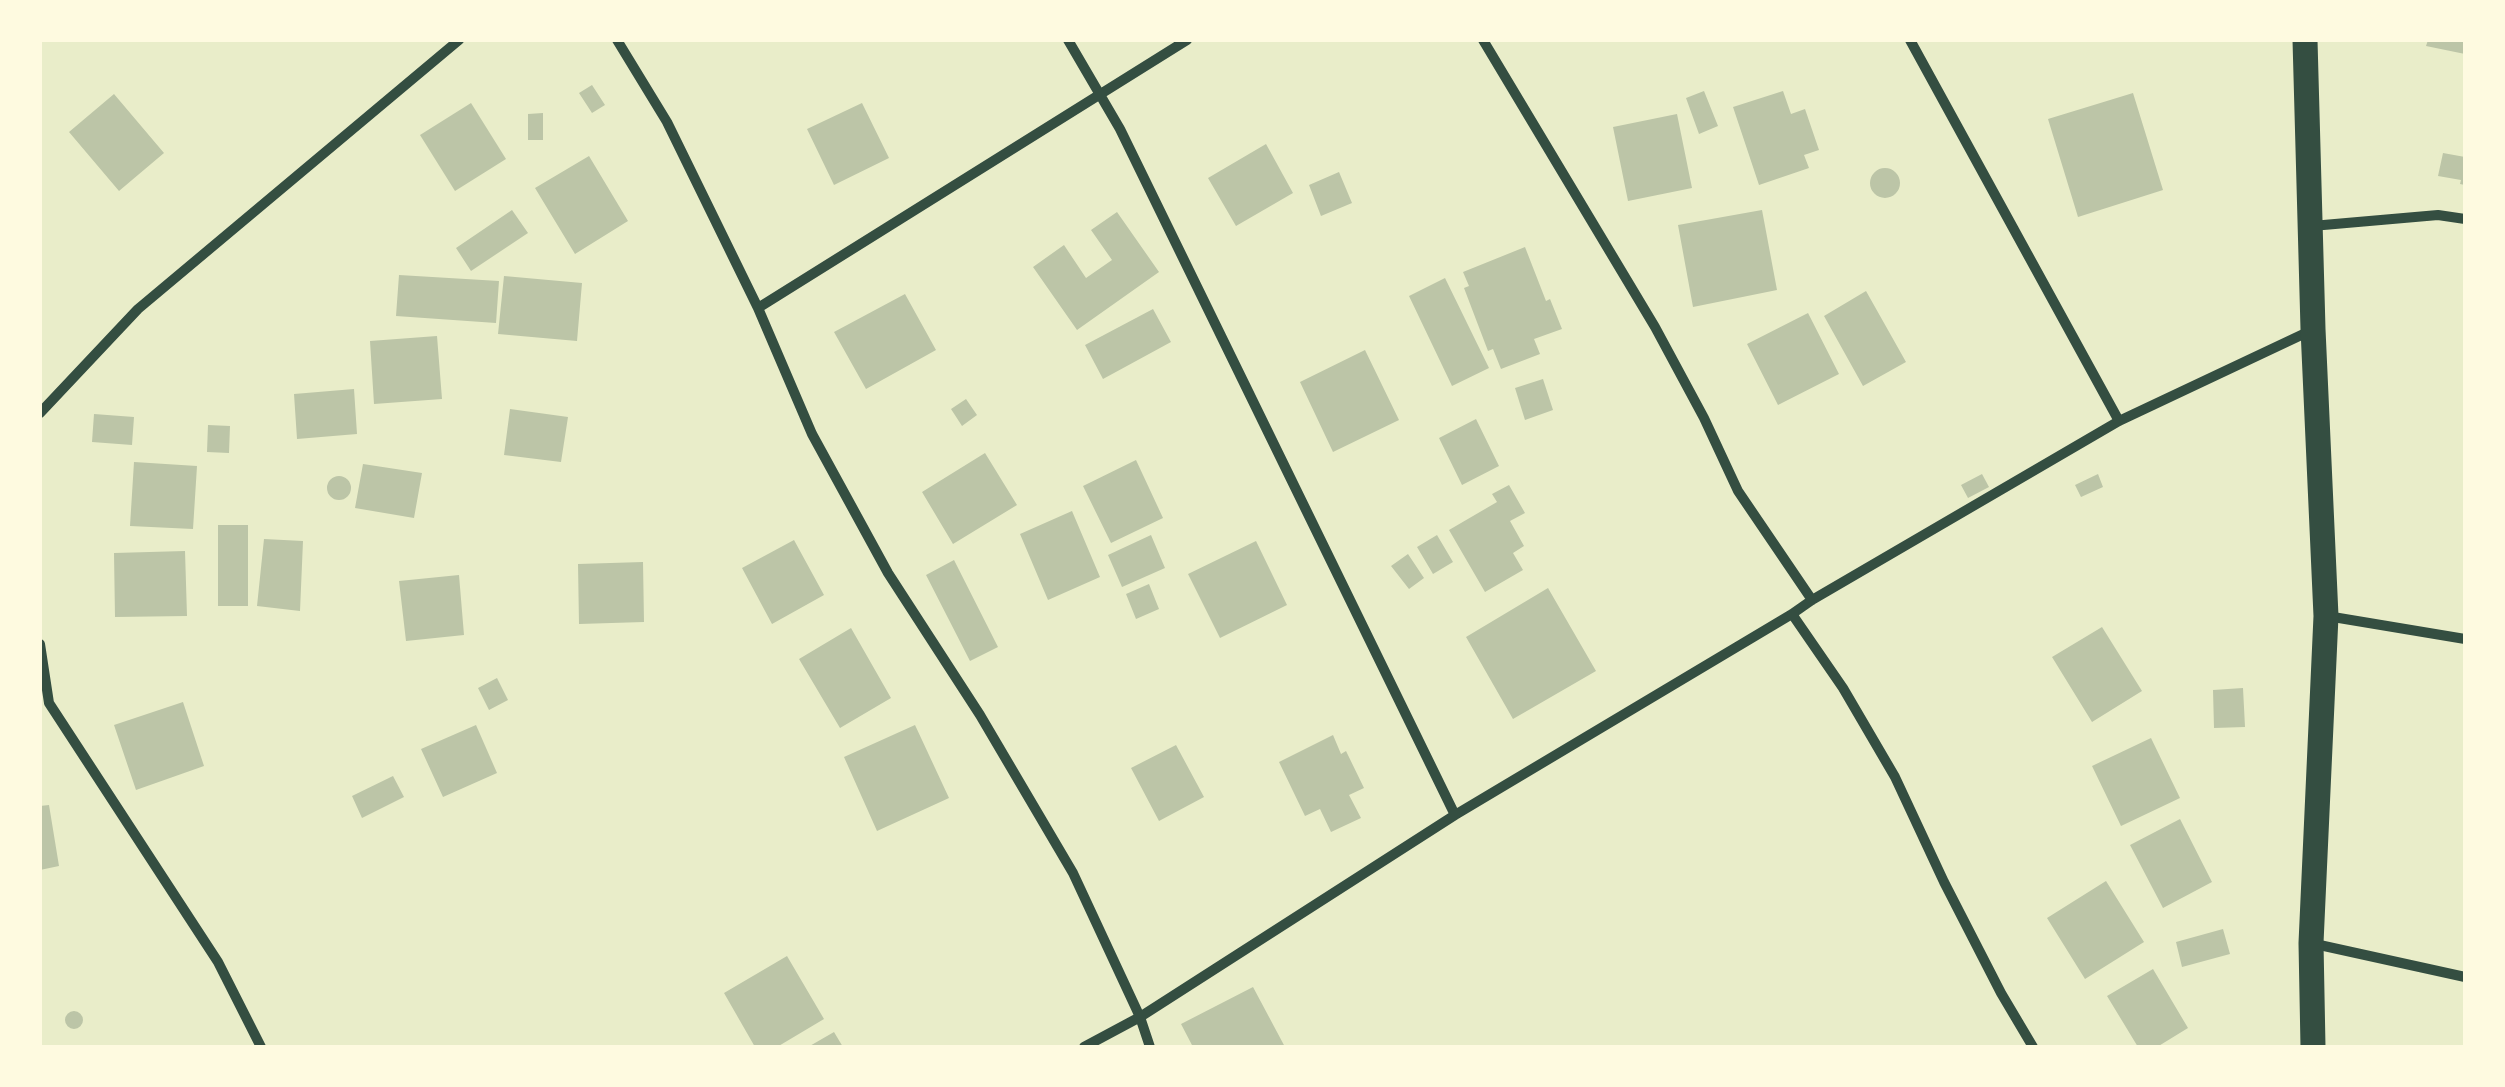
<!DOCTYPE html>
<html>
<head>
<meta charset="utf-8">
<style>
  body { margin:0 }
  #map { position:relative; width:2505px; height:1087px; overflow:hidden; background:#e9edc9; font-family:"Open Sans",sans-serif }
  canvas { display:block }
  .frame { position:absolute; inset:0; border:42px solid #fefae0; pointer-events:none }
</style>
</head>
<body>
<div id="map">
<canvas width="2505" height="1087"></canvas>
<div class="frame"></div>
</div>
<script>
const ctx = document.querySelector('canvas').getContext('2d');
ctx.lineJoin = 'round';
function fill(path, color) {
  ctx.fillStyle = color;
  ctx.fill(path, 'evenodd');
}
function poly(rows) {
  const path = new Path2D();
  for (const r of rows) {
    if (r.length === 3) {
      path.moveTo(r[0] + r[2], r[1]);
      path.arc(r[0], r[1], r[2], 0, 2 * Math.PI);
      continue;
    }
    path.moveTo(r[0], r[1]);
    for (let i = 2; i < r.length; i += 2) path.lineTo(r[i], r[i + 1]);
  }
  return path;
}
function strokePath(path, color, width, dash) {
  ctx.strokeStyle = color;
  ctx.lineWidth = width;
  ctx.lineCap = dash ? 'butt' : 'round';
  ctx.setLineDash(dash || []);
  ctx.stroke(path);
}
const building = poly([
  [2428,40,2465,40,2465,54,2426,46],
  [592,85,605,105,592,113,579,93],
  [1704,91,1718,126,1699,134,1686,98],
  [1783,91,1791,114,1805,109,1819,150,1804,155,1809,168,1759,185,1733,107],
  [2133,93,2163,190,2078,217,2048,119],
  [114,94,164,153,119,191,69,132],
  [471,103,506,159,455,191,420,135],
  [862,103,889,158,834,185,807,129],
  [543,113,543,140,528,140,528,114],
  [1677,114,1692,188,1628,201,1613,127],
  [1266,144,1293,193,1236,226,1208,178],
  [2443,153,2465,157,2465,185,2460,184,2461,180,2438,176],
  [589,156,628,221,575,254,535,188],
  [1885,183,15],
  [1339,172,1352,203,1321,216,1309,185],
  [512,210,528,233,471,271,456,248],
  [1762,210,1777,290,1693,307,1678,225],
  [1117,212,1159,272,1077,330,1033,267,1064,245,1086,278,1112,260,1091,230],
  [1525,247,1546,301,1550,299,1562,329,1534,339,1540,354,1501,369,1493,349,1488,351,1464,288,1469,286,1463,272],
  [399,275,499,281,496,323,396,316],
  [504,276,582,283,577,341,498,334],
  [1445,278,1489,368,1452,386,1409,296],
  [1866,291,1906,362,1863,386,1824,316],
  [905,294,936,350,866,389,834,332],
  [1153,309,1171,342,1103,379,1085,345],
  [1808,313,1839,374,1778,405,1747,344],
  [437,336,442,399,374,404,370,341],
  [1365,350,1399,420,1333,452,1300,382],
  [1543,379,1553,410,1525,420,1515,388],
  [354,389,357,434,297,439,294,394],
  [966,399,977,415,962,426,951,409],
  [510,409,568,417,561,462,504,455],
  [94,414,134,417,132,445,92,442],
  [1476,419,1499,466,1462,485,1439,438],
  [208,425,230,426,229,453,207,452],
  [985,453,1017,505,953,544,922,492],
  [1136,460,1163,518,1111,543,1083,486],
  [134,462,197,466,193,529,130,526],
  [363,464,422,473,414,518,355,508],
  [1982,474,1989,487,1968,498,1961,485],
  [2098,474,2103,487,2081,497,2075,485],
  [339,488,12],
  [1509,485,1525,513,1510,521,1524,546,1513,553,1523,570,1485,592,1449,530,1497,502,1492,494],
  [1072,511,1100,577,1048,600,1020,534],
  [218,525,248,525,248,606,218,606],
  [1151,535,1165,568,1122,587,1108,555],
  [1437,535,1453,562,1433,574,1417,547],
  [264,539,303,541,300,611,257,606],
  [794,540,824,595,772,624,742,568],
  [1256,541,1287,605,1220,638,1188,574],
  [185,551,187,616,115,617,114,553],
  [1408,554,1424,578,1409,589,1391,566],
  [954,560,998,647,970,661,926,575],
  [643,562,644,622,579,624,578,564],
  [459,575,464,635,406,641,399,581],
  [1149,584,1159,609,1136,619,1126,594],
  [1548,588,1596,671,1513,719,1466,637],
  [2102,627,2142,691,2092,722,2052,657],
  [851,628,891,698,840,728,799,659],
  [497,678,508,700,489,710,478,688],
  [2243,688,2245,727,2214,728,2213,690],
  [183,702,204,766,136,790,114,725],
  [476,725,497,773,443,797,421,749],
  [915,725,949,798,877,831,844,757],
  [1333,735,1341,754,1346,751,1364,788,1349,795,1361,818,1331,832,1320,809,1305,816,1279,762],
  [2151,738,2180,798,2121,826,2092,766],
  [1176,745,1204,797,1159,821,1131,768],
  [393,776,404,797,362,818,352,796],
  [49,805,59,866,40,870,40,806],
  [2180,819,2212,882,2163,908,2130,845],
  [2106,881,2144,942,2085,979,2047,918],
  [2223,929,2230,954,2182,967,2176,942],
  [787,956,824,1019,777,1047,755,1047,724,993],
  [2153,969,2188,1028,2157,1047,2138,1047,2107,996],
  [1253,987,1285,1047,1193,1047,1181,1024],
  [74,1020,9],
  [834,1032,843,1047,808,1047]
]);
const minor = poly([
  [617,40,667,122,758,308,812,434,888,573,980,715,1073,873,1140,1017,1455,815,1792,614,1812,600,2119,421,2312,330],
  [1068,40,1120,129,1455,815],
  [1483,40,1655,327,1704,418,1738,491,1812,600],
  [1910,40,2119,421],
  [2312,226,2438,215,2465,219],
  [758,308,1187,40],
  [40,413,138,309,459,40],
  [1792,614,1843,688,1895,777,1944,882,2001,993,2033,1047],
  [2327,616,2465,639],
  [40,644,49,703,218,962,261,1047],
  [2315,944,2465,977],
  [1084,1047,1140,1017,1150,1047]
]);
const primary = poly([
  [2305,40,2313,329,2326,616,2311,943,2313,1047]
]);
fill(building, '#bcc5a7');
strokePath(minor, '#344e41', 10);
strokePath(primary, '#344e41', 25);
</script>
</body>
</html>
